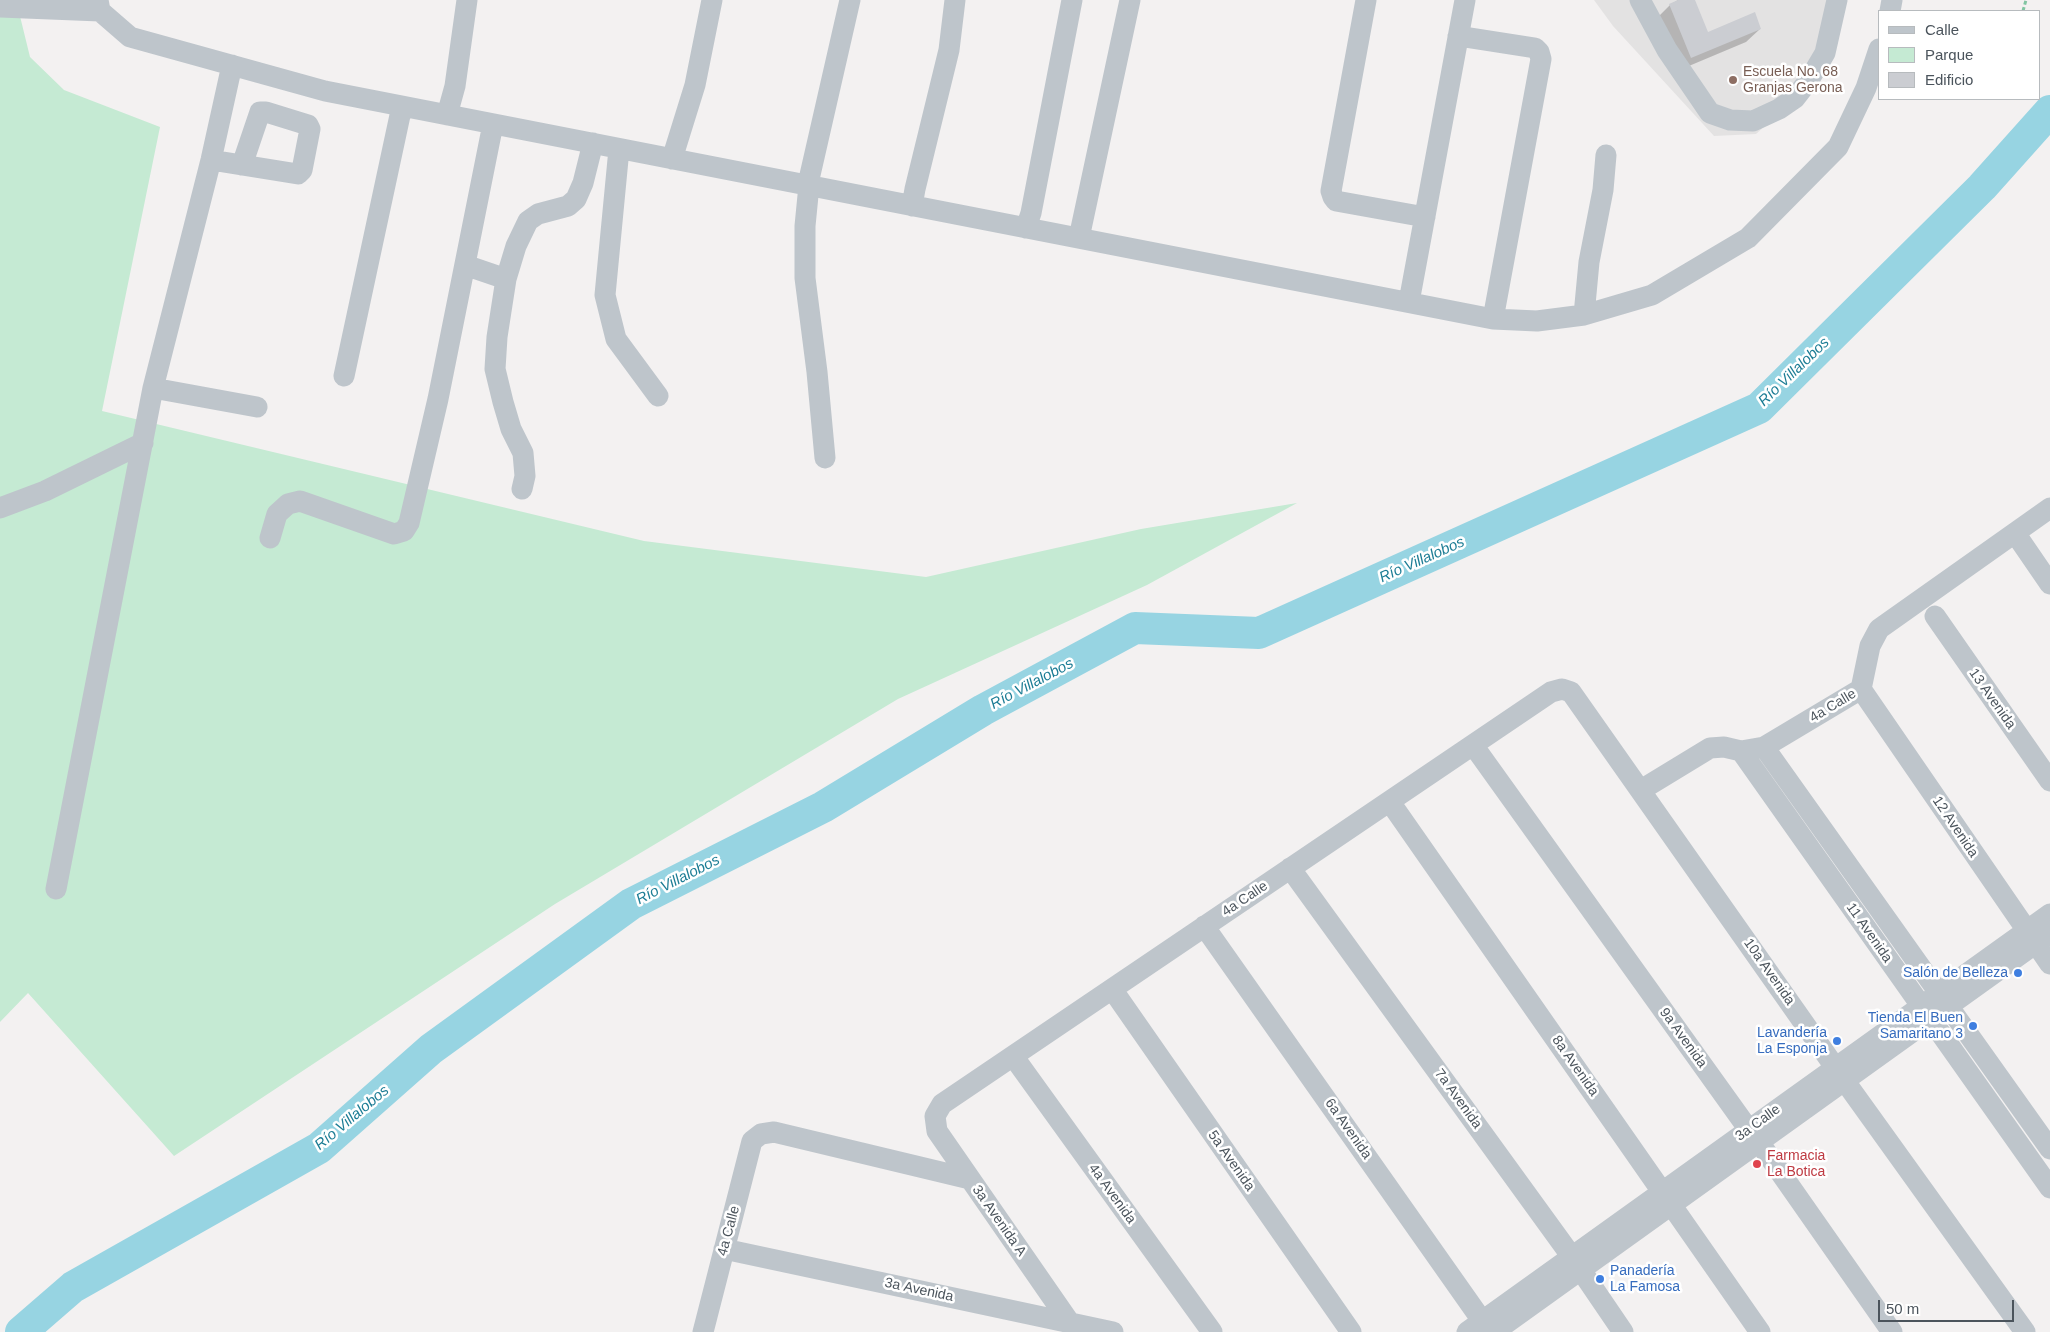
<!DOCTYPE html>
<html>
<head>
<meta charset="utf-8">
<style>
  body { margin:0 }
  #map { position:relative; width:2050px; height:1332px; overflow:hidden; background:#f3f1f1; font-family:Arial,sans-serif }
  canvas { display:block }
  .legend { position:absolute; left:1878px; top:10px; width:162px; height:90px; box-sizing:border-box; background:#fff; border:1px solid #b7bbbe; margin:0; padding:6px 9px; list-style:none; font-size:15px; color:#4b545c }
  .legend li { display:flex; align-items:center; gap:10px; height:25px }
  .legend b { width:25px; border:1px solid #b7bbbe }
  .scale { position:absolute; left:1878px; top:1300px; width:136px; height:22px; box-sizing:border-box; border:2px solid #4b545c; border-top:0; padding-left:6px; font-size:15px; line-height:18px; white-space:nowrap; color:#4b545c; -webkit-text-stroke:4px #fff; paint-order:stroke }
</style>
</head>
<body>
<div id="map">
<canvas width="2050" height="1332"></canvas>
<ul class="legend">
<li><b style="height:6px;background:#bec5cb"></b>Calle</li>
<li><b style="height:14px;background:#c5ead3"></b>Parque</li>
<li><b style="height:14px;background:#cbcdd2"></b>Edificio</li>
</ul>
<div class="scale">50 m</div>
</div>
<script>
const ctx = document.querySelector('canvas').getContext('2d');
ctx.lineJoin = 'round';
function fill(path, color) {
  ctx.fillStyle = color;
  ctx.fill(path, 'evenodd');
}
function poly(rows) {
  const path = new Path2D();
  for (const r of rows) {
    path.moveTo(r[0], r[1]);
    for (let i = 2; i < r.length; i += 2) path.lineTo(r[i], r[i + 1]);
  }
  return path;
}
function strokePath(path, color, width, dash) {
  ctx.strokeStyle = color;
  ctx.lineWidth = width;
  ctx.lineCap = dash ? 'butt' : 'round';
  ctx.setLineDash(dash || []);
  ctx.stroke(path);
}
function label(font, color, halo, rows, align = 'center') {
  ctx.font = font + ' Arial,sans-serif';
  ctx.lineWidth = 5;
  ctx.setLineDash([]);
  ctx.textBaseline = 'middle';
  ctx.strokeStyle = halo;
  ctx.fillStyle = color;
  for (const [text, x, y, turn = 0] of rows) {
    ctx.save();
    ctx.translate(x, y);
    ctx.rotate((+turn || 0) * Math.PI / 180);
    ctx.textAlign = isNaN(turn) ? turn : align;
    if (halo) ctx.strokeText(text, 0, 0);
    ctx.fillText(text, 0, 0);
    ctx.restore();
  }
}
const education = poly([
  [1594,0,1842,0,1787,106,1756,134,1714,136,1613,26]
]);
const green = poly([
  [0,0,18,8,30,57,64,90,160,127,102,411,644,541,926,577,1141,529,1297,503,1147,585,898,699,555,904,174,1156,28,993,0,1022]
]);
const shadow = poly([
  [1678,0,1694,0,1707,33,1760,29,1746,42,1677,71,1656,19,1670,5]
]);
const river = poly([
  [21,1332,73,1287,319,1148,431,1049,631,904,823,807,983,710,1135,628,1259,633,1759,408,1982,187,2050,111]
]);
const building = poly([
  [1678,0,1695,0,1708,32,1755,12,1761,29,1691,58,1669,4]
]);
const path = poly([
  [2023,11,2026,0]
]);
const minor = poly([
  [98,0,100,11,130,37,325,91,1493,319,1537,321,1584,315,1652,295,1748,238,1838,147,1866,88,1879,49],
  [1366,0,1331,191,1333,197,1336,201,1425,217],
  [1640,0,1667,50,1710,113,1730,120,1753,121,1779,109,1795,98,1809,80,1825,53,1837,0],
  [0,7,100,11],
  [1890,11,1892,0],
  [1458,36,1535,48,1539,52,1541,59,1493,319],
  [447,115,455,86,467,0],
  [619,149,605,295,616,339,658,396],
  [672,159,695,85,712,0],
  [211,160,298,174,302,170,310,129,308,125,266,112,260,112,242,165],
  [912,206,915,189,949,50,955,0],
  [1026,228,1031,213,1072,0],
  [1079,238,1130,0],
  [465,265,506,279],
  [1409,302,1465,0],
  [1584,315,1589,262,1603,190,1606,155],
  [344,376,402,106],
  [153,388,257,407],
  [825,458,817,372,805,278,805,226,810,175,850,0],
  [522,489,525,476,523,453,511,429,503,402,495,369,497,337,506,279,516,246,528,221,538,214,568,206,576,199,583,183,593,143],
  [0,508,45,491,143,443],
  [2015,533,2050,584],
  [270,538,277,514,288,504,300,501,394,534,404,531,409,523,438,399,493,124],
  [1935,616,2050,781],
  [1861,689,2050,964],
  [1473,745,1749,1130,1759,1142,1892,1332],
  [1764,747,2050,1149],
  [1741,751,2050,1188],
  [1641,790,1710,748,1724,747,1741,751,1764,747,1861,689,1870,646,1879,629,2050,508],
  [1390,802,1760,1332],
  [1290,868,1572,1257,1623,1332],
  [56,889,153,388,211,160,232,65],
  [1204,926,1490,1332],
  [1112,989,1351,1332],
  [1013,1056,1212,1332],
  [724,1249,1113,1332],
  [1070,1323,937,1131,935,1116,942,1104,1551,692,1562,689,1571,692,1844,1080,2025,1332],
  [703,1332,752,1141,761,1134,774,1132,970,1179],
  [1467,1332,2050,914],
  [1494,1332,2050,933]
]);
const markers = [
  [1733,80,5,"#8d6e63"],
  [2018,973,5,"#3f7fe0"],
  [1973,1026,5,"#3f7fe0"],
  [1837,1041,5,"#3f7fe0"],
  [1757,1164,5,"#e0444e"],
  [1600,1279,5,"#3f7fe0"]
];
const educationNames = [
  ["Escuela No. 68",1743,72],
  ["Granjas Gerona",1743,88]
];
const streetNames = [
  ["13 Avenida",1992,699,55],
  ["4a Calle",1833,706,-31],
  ["12 Avenida",1955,827,56],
  ["4a Calle",1245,899,-34],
  ["11 Avenida",1869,933,55],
  ["10a Avenida",1769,972,55],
  ["9a Avenida",1683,1038,54],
  ["8a Avenida",1575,1066,55],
  ["7a Avenida",1458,1099,54],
  ["3a Calle",1758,1123,-36],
  ["6a Avenida",1348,1129,55],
  ["5a Avenida",1231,1161,55],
  ["4a Avenida",1112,1194,54],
  ["3a Avenida A",999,1221,55],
  ["4a Calle",729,1231,-75],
  ["3a Avenida",919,1290,12]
];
const shopNames = [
  ["Salón de Belleza",2008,973],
  ["Tienda El Buen",1963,1018],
  ["Samaritano 3",1963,1034],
  ["Lavandería",1827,1033],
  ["La Esponja",1827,1049],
  ["Panadería",1610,1271,"left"],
  ["La Famosa",1610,1287,"left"]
];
const healthNames = [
  ["Farmacia",1767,1156],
  ["La Botica",1767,1172]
];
const waterNames = [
  ["Río Villalobos",1794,372,-44],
  ["Río Villalobos",1422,560,-24],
  ["Río Villalobos",1032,684,-28],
  ["Río Villalobos",678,880,-27],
  ["Río Villalobos",352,1118,-40]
];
fill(education, '#e3e2e2');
fill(green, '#c5ead3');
fill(shadow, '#0003');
strokePath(river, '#97d4e2', 32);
fill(building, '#cbcdd2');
strokePath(path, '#81c5a2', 3, [4, 2.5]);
strokePath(minor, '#bec5cb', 21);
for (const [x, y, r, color] of markers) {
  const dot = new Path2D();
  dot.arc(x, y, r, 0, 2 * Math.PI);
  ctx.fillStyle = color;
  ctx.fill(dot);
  strokePath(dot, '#fff', 2);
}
label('14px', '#785e54', '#fff', educationNames, 'left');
label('14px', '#4b545c', '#fff', streetNames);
label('14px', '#366cbe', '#fff', shopNames, 'right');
label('14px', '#be3a42', '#fff', healthNames, 'left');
label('italic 15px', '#1d7d95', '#fff', waterNames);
</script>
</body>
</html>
